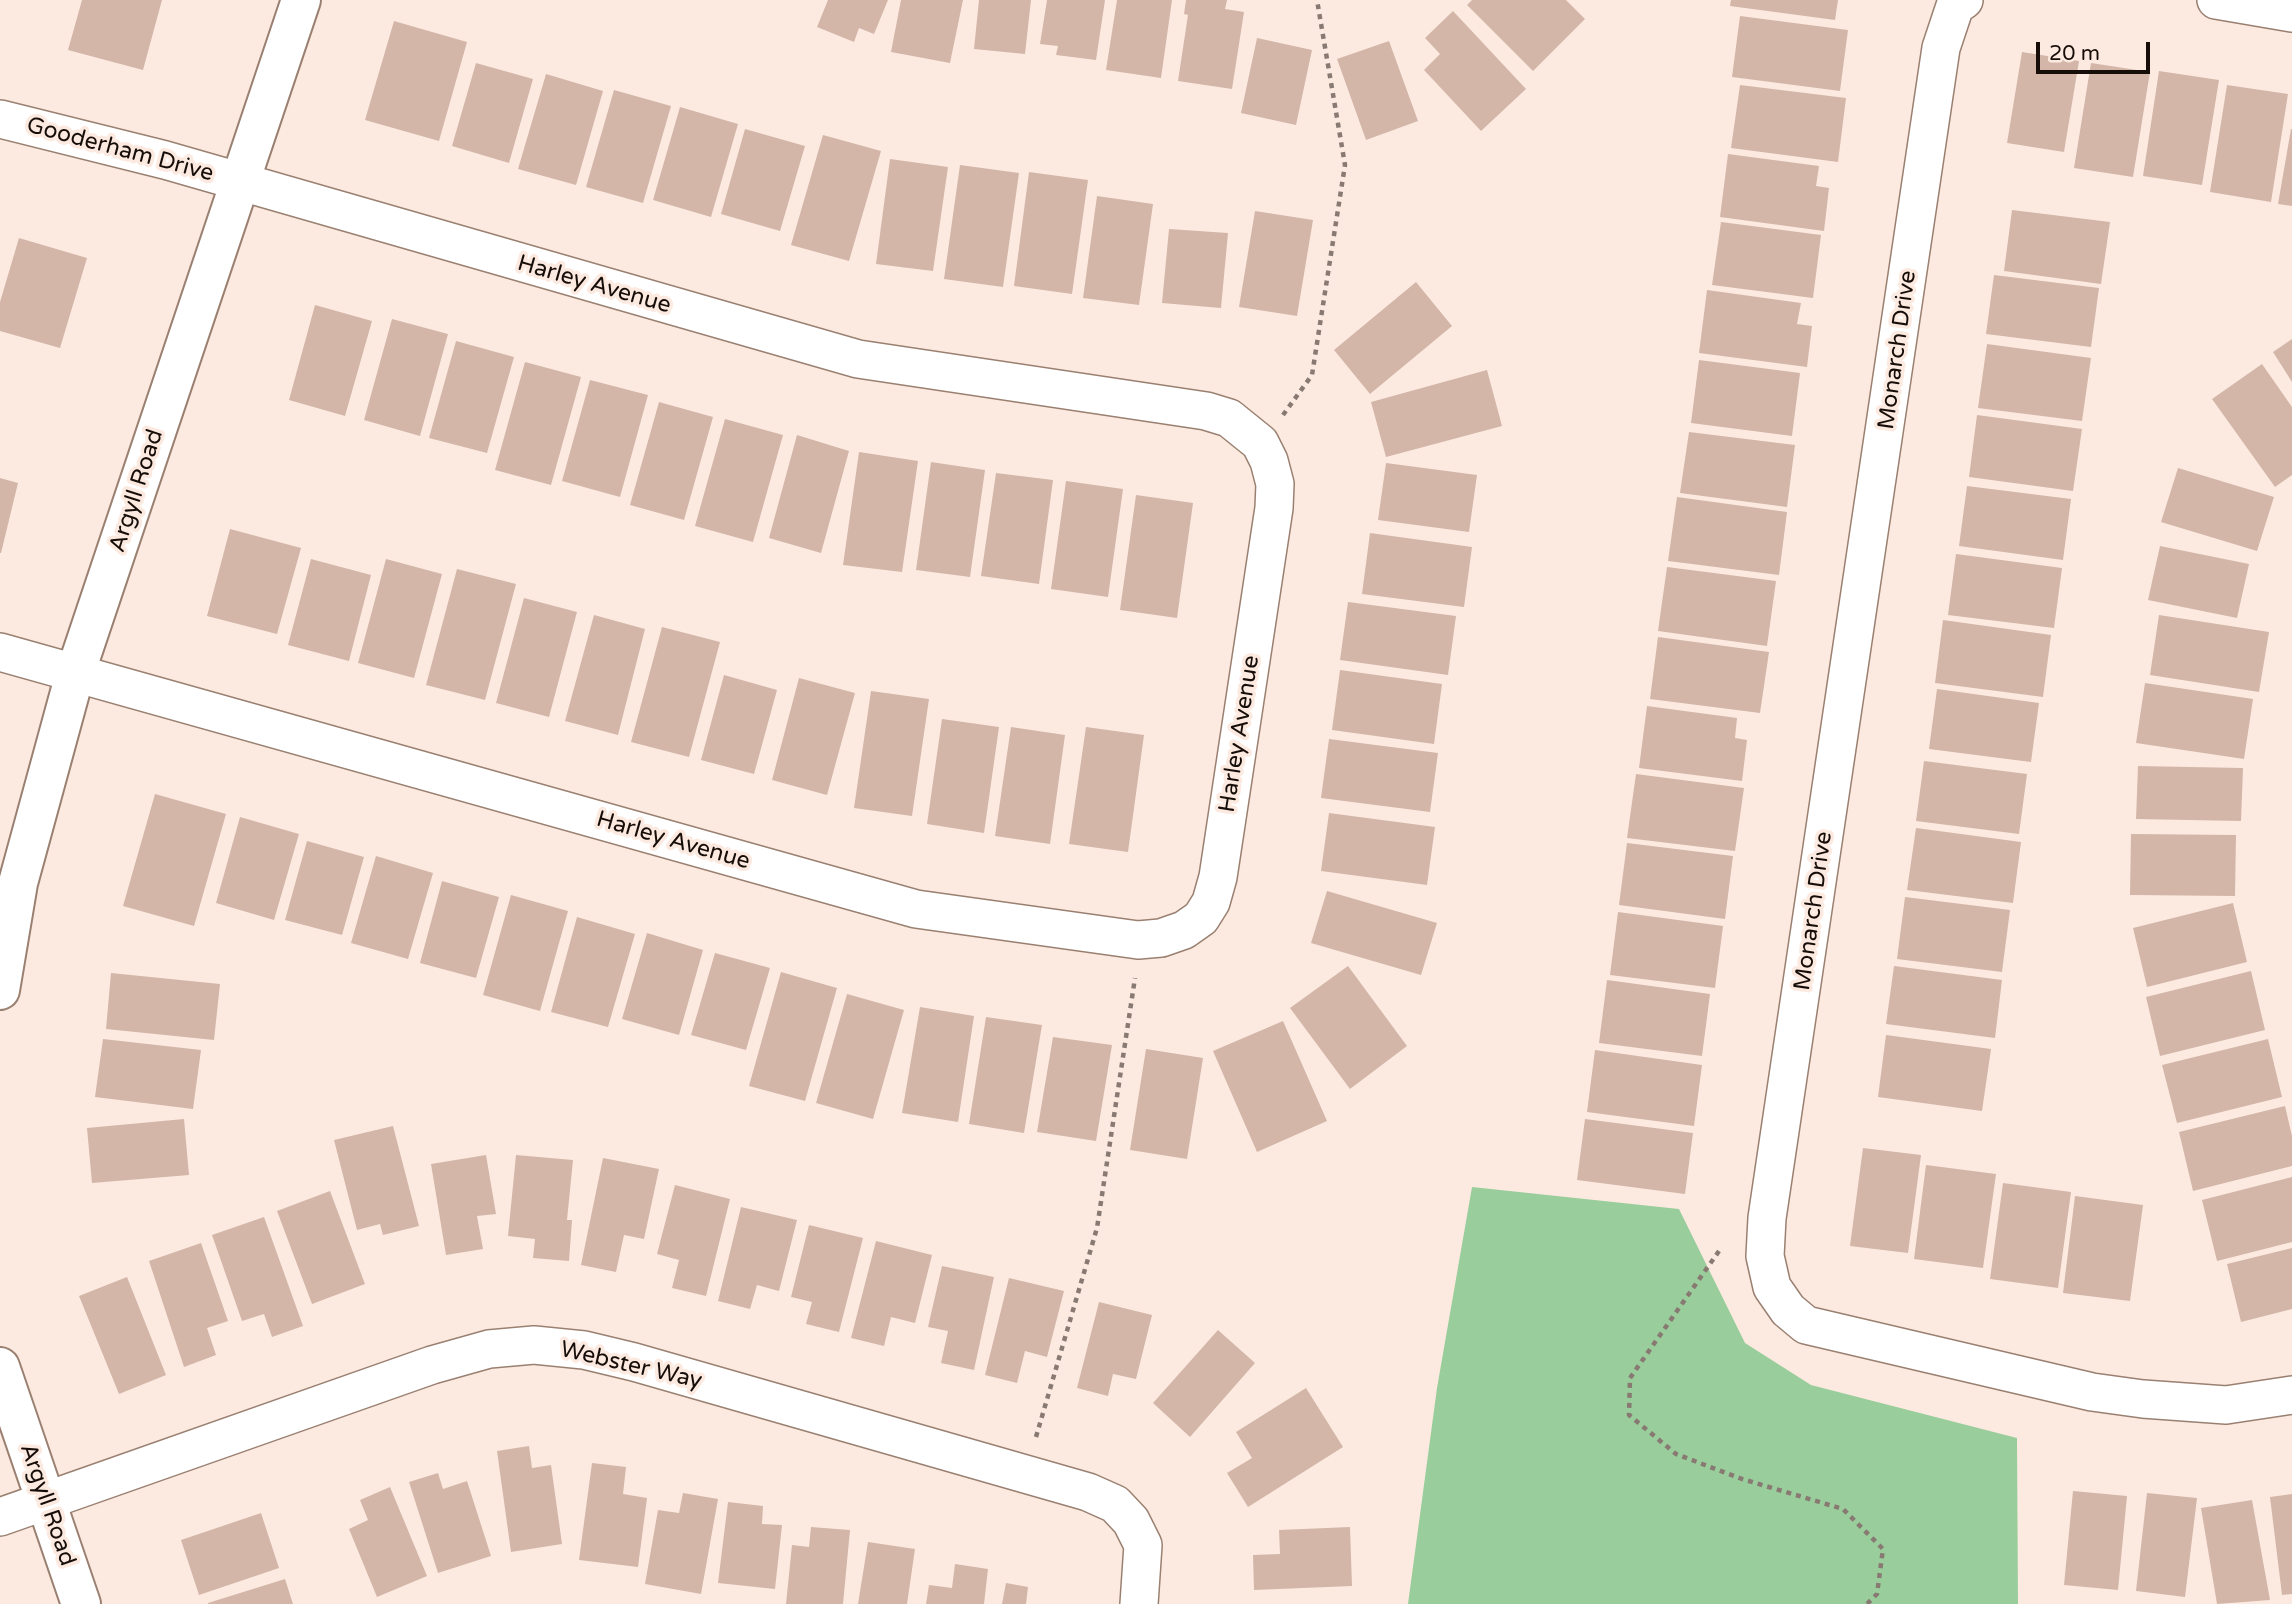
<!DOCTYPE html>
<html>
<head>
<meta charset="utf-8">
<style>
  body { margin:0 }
  #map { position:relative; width:2292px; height:1604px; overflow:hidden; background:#fceae1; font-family:"Varela Round",sans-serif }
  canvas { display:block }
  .scale { position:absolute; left:2036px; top:42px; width:114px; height:32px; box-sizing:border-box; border:4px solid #170d08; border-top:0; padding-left:9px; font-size:21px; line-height:24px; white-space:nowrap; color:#170d08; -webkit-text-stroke:5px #fceae1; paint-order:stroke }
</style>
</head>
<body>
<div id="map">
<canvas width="2292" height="1604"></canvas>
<div class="scale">20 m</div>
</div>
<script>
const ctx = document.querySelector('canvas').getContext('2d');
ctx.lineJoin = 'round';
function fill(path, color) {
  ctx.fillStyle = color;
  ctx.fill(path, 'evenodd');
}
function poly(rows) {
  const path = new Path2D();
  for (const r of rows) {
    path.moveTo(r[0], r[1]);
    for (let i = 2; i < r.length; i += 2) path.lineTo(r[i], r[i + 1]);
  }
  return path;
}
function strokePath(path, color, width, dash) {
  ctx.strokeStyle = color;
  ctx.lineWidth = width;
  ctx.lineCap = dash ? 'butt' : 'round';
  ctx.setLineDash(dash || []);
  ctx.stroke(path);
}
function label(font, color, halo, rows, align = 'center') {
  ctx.font = font + ' "Varela Round",sans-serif';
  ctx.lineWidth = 7;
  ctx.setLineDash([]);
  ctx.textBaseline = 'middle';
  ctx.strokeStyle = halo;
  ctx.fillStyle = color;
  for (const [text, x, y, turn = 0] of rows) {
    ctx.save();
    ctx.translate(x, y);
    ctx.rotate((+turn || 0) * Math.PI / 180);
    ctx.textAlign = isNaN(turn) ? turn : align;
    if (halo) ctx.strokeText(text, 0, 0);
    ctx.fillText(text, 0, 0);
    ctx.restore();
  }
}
const forest = poly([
  [1472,1187,1679,1209,1745,1343,1811,1385,2017,1438,2018,1604,1408,1604,1437,1388]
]);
const building = poly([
  [82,0,162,0,143,70,68,50],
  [828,0,888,0,874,34,859,28,854,42,817,27],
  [901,0,963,0,950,63,891,52],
  [979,0,1031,0,1025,54,974,49],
  [1047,0,1105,0,1096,60,1056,55,1058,46,1040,44],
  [1117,0,1172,0,1161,78,1106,70],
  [1186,0,1227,0,1225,9,1244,12,1232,89,1178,81,1188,15,1184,14],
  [1472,0,1566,0,1585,19,1533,71,1467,5],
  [1731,0,1838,0,1835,20,1730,6],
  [1453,11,1526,89,1481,131,1424,70,1440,54,1425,38],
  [1740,16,1848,30,1840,91,1732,77],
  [394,21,467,42,439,141,365,120],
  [1257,38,1312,50,1296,125,1241,113],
  [1389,41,1418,121,1366,140,1337,59],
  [2022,52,2079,61,2064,152,2007,143],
  [476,63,533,79,509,163,452,146],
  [2091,63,2150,72,2133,177,2074,168],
  [2159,71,2219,80,2202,185,2143,176],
  [546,74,603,91,576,185,518,169],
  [1740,85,1846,98,1838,162,1731,148],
  [2227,85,2288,94,2271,202,2210,192],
  [614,90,671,106,643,203,586,187],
  [680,107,738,124,711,217,653,200],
  [745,129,805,146,780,231,721,214],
  [2291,129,2292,129,2292,206,2278,204],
  [823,135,881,151,849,261,791,245],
  [1728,154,1819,166,1816,186,1829,188,1824,231,1720,217],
  [890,159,948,167,933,271,876,264],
  [960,165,1019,173,1003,287,944,279],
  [1029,172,1088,180,1072,294,1014,286],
  [1097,196,1153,204,1139,305,1083,298],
  [2012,210,2110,222,2101,284,2004,271],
  [1255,211,1313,220,1297,316,1239,307],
  [1721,222,1821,235,1813,298,1712,285],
  [1169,229,1228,233,1221,308,1162,303],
  [19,238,87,258,60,348,0,331,0,302],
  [1994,275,2099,288,2091,347,1986,334],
  [1416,282,1452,326,1370,394,1334,350],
  [1707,290,1801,303,1797,324,1812,326,1807,367,1699,353],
  [315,305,372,321,345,416,289,400],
  [392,319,448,334,420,436,364,420],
  [2292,339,2292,382,2273,352],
  [456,341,514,357,487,453,429,438],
  [1987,344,2091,358,2082,421,1978,408],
  [1699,360,1800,373,1792,436,1691,423],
  [525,362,581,377,551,485,495,470],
  [2262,364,2292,407,2292,475,2275,487,2212,399],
  [1487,370,1502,426,1386,457,1371,402],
  [590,380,648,395,620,497,562,481],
  [659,402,713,417,684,520,630,505],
  [1977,415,2082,429,2073,491,1969,477],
  [725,419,783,435,753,542,695,526],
  [1689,432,1795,445,1787,507,1680,493],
  [797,435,849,451,821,553,769,538],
  [859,452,918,461,902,572,843,565],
  [931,462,985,470,970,577,916,570],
  [1386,463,1477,475,1469,532,1378,520],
  [2178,468,2274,497,2257,551,2161,522],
  [996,473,1053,480,1039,584,981,576],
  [0,478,18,483,1,553,0,553],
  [1066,481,1123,489,1108,597,1051,589],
  [1967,486,2071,499,2063,560,1959,546],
  [1136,495,1193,503,1177,618,1120,610],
  [1677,497,1787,512,1779,575,1668,561],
  [230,529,301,548,277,634,207,616],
  [1370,533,1472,547,1464,607,1362,594],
  [2160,546,2249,564,2237,618,2148,600],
  [1956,554,2062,568,2054,628,1948,615],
  [311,559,371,575,349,661,288,645],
  [386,559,442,574,414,678,358,663],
  [1667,567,1776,581,1767,646,1658,631],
  [457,569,516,584,485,700,426,685],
  [524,598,577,612,549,717,496,703],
  [1348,602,1456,616,1448,675,1340,660],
  [594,615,645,629,618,735,565,721],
  [2159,615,2269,632,2259,692,2150,675],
  [1943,620,2051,635,2043,697,1935,683],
  [662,627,720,642,689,757,631,742],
  [1658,637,1769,652,1760,713,1650,699],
  [1340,670,1442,684,1434,744,1332,730],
  [724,675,777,690,754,774,701,760],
  [799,678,855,693,827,795,772,780],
  [2145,683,2253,699,2244,759,2136,743],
  [1937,689,2039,703,2031,762,1929,749],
  [871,691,929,699,912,816,854,808],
  [1647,706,1737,718,1735,738,1747,740,1742,781,1639,768],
  [942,719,999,727,984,833,927,824],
  [1011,727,1065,735,1050,844,995,836],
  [1086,727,1144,735,1128,852,1069,844],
  [1329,739,1438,753,1430,812,1321,798],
  [1924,761,2027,774,2019,834,1916,821],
  [2138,766,2243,768,2241,821,2136,819],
  [1636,774,1744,788,1735,851,1627,838],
  [155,794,226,814,194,926,123,906],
  [1329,813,1435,827,1427,885,1321,871],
  [240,817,299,834,274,920,216,903],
  [1916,828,2021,842,2013,903,1907,890],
  [2131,834,2236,835,2235,896,2130,895],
  [307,841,364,857,342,935,285,920],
  [1627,843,1733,856,1725,919,1619,905],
  [376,856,433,873,408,959,351,943],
  [442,881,499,897,476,978,420,963],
  [1327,891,1437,923,1421,975,1311,943],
  [511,895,568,911,540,1011,483,995],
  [1905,897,2010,910,2002,972,1897,959],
  [2233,903,2247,962,2147,987,2133,928],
  [1618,912,1723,926,1715,988,1610,975],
  [577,917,635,934,608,1027,551,1012],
  [647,933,703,950,679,1035,622,1019],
  [715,953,770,968,746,1050,691,1035],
  [1348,966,1407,1046,1350,1089,1290,1008],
  [1894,966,2002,980,1995,1038,1886,1024],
  [2251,971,2265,1030,2160,1056,2146,997],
  [781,972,837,988,805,1101,749,1086],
  [111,973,220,984,214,1040,106,1029],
  [1607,980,1710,994,1702,1056,1599,1043],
  [847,994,904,1010,873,1119,816,1103],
  [920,1007,974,1016,958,1122,902,1113],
  [986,1017,1042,1025,1024,1133,969,1124],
  [1283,1021,1327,1121,1257,1152,1213,1051],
  [1886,1035,1991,1049,1982,1111,1878,1097],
  [1053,1037,1112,1045,1096,1141,1037,1132],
  [103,1039,201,1050,193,1109,95,1097],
  [2268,1039,2282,1097,2177,1123,2162,1065],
  [1146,1049,1203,1058,1187,1159,1130,1150],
  [1595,1050,1702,1065,1694,1126,1587,1112],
  [2285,1106,2292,1136,2292,1166,2193,1191,2179,1132],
  [184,1119,189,1175,92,1183,87,1128],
  [1585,1119,1693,1133,1685,1194,1577,1180],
  [393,1126,419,1226,383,1235,380,1224,357,1230,334,1140],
  [1863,1148,1921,1155,1908,1253,1850,1246],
  [486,1155,496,1214,477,1216,483,1249,446,1255,431,1164],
  [516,1155,573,1160,567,1220,572,1220,569,1261,533,1258,535,1239,508,1236],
  [603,1158,659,1169,644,1239,624,1235,616,1272,581,1265],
  [1926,1165,1996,1174,1983,1268,1914,1259],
  [2292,1177,2292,1242,2217,1261,2202,1200],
  [2003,1183,2071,1192,2058,1288,1990,1279],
  [675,1185,730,1199,706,1296,672,1288,679,1260,657,1254],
  [330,1191,365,1284,312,1304,277,1211],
  [2075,1196,2143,1205,2130,1301,2063,1293],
  [741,1207,797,1220,779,1291,757,1285,750,1309,718,1301],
  [264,1217,303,1326,272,1337,264,1314,242,1321,212,1235],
  [809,1225,863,1238,839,1332,806,1324,812,1302,791,1297],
  [876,1241,932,1255,915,1323,891,1317,884,1346,851,1338],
  [201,1243,228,1321,207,1328,216,1355,184,1367,149,1261],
  [2292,1248,2292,1309,2241,1322,2227,1264],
  [942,1266,994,1277,974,1370,941,1363,948,1331,928,1327],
  [127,1277,166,1375,119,1394,79,1296],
  [1009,1278,1064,1291,1047,1357,1025,1351,1017,1383,985,1375],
  [1099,1302,1152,1315,1136,1379,1113,1374,1108,1396,1077,1388],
  [1218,1330,1255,1363,1190,1437,1153,1403],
  [1306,1388,1343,1447,1248,1507,1227,1473,1252,1458,1236,1432],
  [529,1446,532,1468,551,1465,562,1544,511,1552,497,1451],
  [592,1463,626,1467,623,1494,647,1498,638,1567,579,1560],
  [438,1473,443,1489,467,1481,491,1556,438,1573,409,1482],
  [390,1487,427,1576,377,1597,349,1529,368,1520,360,1500],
  [2073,1491,2127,1496,2118,1590,2064,1585],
  [683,1493,718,1499,701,1594,645,1584,658,1510,679,1513],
  [2147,1493,2197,1498,2185,1597,2136,1591],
  [2292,1494,2292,1594,2282,1595,2270,1497],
  [2252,1500,2270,1600,2217,1604,2201,1508],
  [728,1502,763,1506,762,1524,782,1525,775,1589,718,1583],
  [261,1513,279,1568,199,1595,181,1540],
  [811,1527,850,1530,843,1604,786,1604,792,1545,809,1547],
  [1350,1527,1352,1586,1254,1590,1253,1555,1280,1554,1279,1530],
  [868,1542,915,1549,907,1604,858,1604],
  [955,1564,988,1569,984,1604,926,1604,929,1585,952,1588],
  [285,1579,293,1604,208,1604,208,1603],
  [1006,1583,1028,1587,1026,1604,1002,1604]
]);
const path = poly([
  [1283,415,1312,375,1345,165,1317,0],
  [1719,1251,1630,1378,1629,1415,1676,1454,1742,1479,1843,1509,1883,1549,1877,1594,1867,1604],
  [1036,1437,1097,1228,1135,978]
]);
const minor = poly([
  [1964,0,1955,6,1941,48,1767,1218,1765,1256,1772,1287,1788,1310,1806,1325,2092,1392,2143,1399,2226,1405,2292,1395],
  [2216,0,2292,13],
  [0,119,165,160,858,359,1206,411,1229,418,1260,443,1269,461,1275,484,1274,508,1218,877,1211,902,1201,918,1184,930,1161,938,1138,940,916,909,0,652],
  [0,1517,432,1365,489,1349,534,1345,584,1350,634,1362,1088,1492,1115,1504,1131,1521,1143,1545,1139,1604]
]);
const tertiary = poly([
  [0,990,18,883,75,674,301,0],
  [0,1367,81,1604]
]);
const streetNames = [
  ["Gooderham Drive",120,150,15],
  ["Harley Avenue",594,285,16],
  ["Monarch Drive",1898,350,-82],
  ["Argyll Road",137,491,-72],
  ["Harley Avenue",1240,734,-81],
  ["Harley Avenue",673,841,16],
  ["Monarch Drive",1814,911,-82],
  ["Webster Way",631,1366,13],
  ["Argyll Road",47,1505,71]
];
fill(forest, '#99cd9b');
fill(building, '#d3b6a8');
strokePath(minor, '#9a8071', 40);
strokePath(tertiary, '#9a8071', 42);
strokePath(path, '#887a73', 4.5, [5, 5]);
strokePath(minor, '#fff', 37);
strokePath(tertiary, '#fff', 38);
label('23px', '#170d08', '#fceae1', streetNames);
</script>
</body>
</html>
